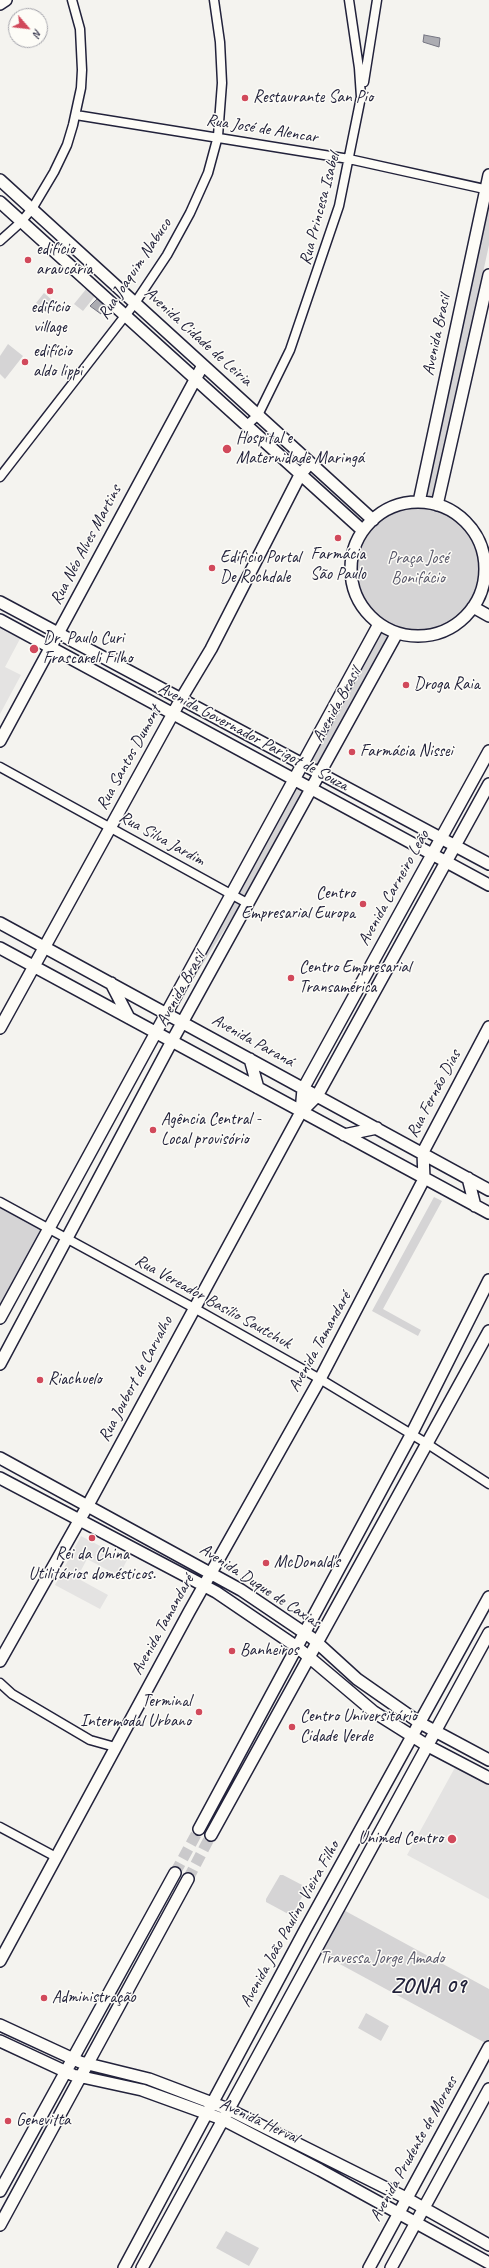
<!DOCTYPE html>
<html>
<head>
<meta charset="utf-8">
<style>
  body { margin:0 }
  #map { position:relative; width:489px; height:2268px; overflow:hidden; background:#f4f3ef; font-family:Caveat,sans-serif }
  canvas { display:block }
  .north { position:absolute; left:8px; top:8px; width:40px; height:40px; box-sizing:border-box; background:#fdfcf7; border:1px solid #a5a5ac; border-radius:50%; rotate:118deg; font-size:11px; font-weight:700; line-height:16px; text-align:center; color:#22223b }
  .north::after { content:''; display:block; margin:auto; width:14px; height:18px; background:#d1495b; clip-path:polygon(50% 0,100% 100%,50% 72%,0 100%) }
</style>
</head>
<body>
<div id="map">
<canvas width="489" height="2268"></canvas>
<div class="north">N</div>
</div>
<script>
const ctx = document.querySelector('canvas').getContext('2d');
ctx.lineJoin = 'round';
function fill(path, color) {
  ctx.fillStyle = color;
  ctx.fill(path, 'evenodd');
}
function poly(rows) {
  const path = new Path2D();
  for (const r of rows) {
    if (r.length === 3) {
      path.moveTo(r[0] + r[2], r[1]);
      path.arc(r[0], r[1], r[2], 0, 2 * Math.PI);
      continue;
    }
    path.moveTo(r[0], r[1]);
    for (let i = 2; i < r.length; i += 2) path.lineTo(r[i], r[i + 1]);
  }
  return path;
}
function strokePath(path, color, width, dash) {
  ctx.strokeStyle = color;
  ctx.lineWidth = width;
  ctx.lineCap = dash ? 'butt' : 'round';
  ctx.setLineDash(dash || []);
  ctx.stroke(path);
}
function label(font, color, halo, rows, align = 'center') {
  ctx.font = font + ' Caveat,sans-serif';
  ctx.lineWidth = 3;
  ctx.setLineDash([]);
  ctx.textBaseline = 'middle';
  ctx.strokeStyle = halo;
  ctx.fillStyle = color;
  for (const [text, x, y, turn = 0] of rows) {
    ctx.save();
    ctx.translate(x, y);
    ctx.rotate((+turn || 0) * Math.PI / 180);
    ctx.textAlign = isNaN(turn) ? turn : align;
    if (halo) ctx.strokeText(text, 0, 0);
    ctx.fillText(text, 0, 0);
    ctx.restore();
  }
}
const built = poly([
  [0,626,21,637,5,667,21,675,0,714],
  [81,1536,127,1560,119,1576,87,1559,77,1578,108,1595,100,1609,55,1585],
  [458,1762,489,1778,489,1899,407,1855]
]);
const green = poly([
  [489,192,489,245,433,503,457,515,473,530,482,550,485,572,480,594,464,618,439,633,425,636,411,636,392,631,315,771,305,765,379,624,367,612,358,598,352,583,351,566,354,550,361,529,366,525,386,511,401,504,419,502],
  [87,288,95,296,83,311,74,304],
  [44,293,52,300,43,310,36,303],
  [8,344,23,356,5,379,0,374,0,356],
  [297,781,306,786,243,901,170,1015],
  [434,1197,442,1201,383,1309,421,1330,418,1336,372,1311],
  [0,1202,49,1228,0,1318],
  [280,1875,283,1875,304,1886,306,1889,292,1916,266,1902,266,1899],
  [338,1907,489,1989,489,2045,314,1950],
  [366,2013,389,2026,381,2041,358,2028],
  [226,2231,259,2248,249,2266,216,2248]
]);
const water = poly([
  [424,35,440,38,439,47,423,42,424,35],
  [98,298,106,307,101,314,90,306,98,298]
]);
const secondaryTunnel = poly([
  [175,1873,199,1829],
  [188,1879,211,1835]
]);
const street = poly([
  [364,82,377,0],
  [76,115,349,159,489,190],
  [0,241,20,223,32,209,54,172,67,145,73,125,81,88,82,70,80,29,72,0],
  [247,425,258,415,290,350,339,206,361,97,359,68,349,0],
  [0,477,135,303,167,255,190,213,208,173,218,136,222,83,220,42,214,0],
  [0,767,247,903],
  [0,1202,194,1308,320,1379,426,1443,489,1484],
  [0,1683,12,1694,90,1740,115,1747],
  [0,1827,56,1857]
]);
const secondary = poly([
  [0,4,6,0],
  [0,180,373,520],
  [0,202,361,529],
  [419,502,489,175],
  [418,569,67],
  [437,505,489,275],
  [0,602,489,864],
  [473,607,489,616],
  [0,620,489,885],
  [0,741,203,365],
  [0,923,489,1190],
  [0,948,489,1213],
  [111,983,129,1018],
  [0,1028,181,699,211,649,300,475,310,463],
  [250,1059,258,1088],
  [301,1112,303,1089,489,751],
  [344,1135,377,1128],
  [468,1178,475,1206],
  [424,1179,423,1152,489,1027],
  [0,1318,379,624],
  [0,1364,172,1041,397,633],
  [0,1458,241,1590,312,1638,357,1679,420,1723,489,1760],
  [0,1478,216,1592,297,1647,374,1712,428,1746,489,1778],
  [0,1661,88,1505,301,1112,317,1096,489,784],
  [199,1829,412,1433,489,1280],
  [211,1835,489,1331],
  [0,1961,189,1612,320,1379,424,1179],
  [0,2025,80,2062,149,2079,228,2109,406,2198,489,2245],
  [0,2041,73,2075,142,2090,222,2119,320,2170,489,2263],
  [0,2191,175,1873],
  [0,2225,188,1879],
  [124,2268,305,1930,489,1597],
  [142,2268,489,1633],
  [369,2268,489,2047],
  [391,2268,489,2089]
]);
const markers = [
  [245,98,4,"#d1495b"],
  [28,260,4,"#d1495b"],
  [50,291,4,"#d1495b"],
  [25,362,4,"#d1495b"],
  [227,449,5,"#d1495b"],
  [338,538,4,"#d1495b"],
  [212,568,4,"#d1495b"],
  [34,649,5,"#d1495b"],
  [406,685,4,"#d1495b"],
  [352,752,4,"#d1495b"],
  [363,904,4,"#d1495b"],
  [291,978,4,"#d1495b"],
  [153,1130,4,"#d1495b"],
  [40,1380,4,"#d1495b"],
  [92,1538,4,"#d1495b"],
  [266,1563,4,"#d1495b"],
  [232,1651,4,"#d1495b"],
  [199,1712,4,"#d1495b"],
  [292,1727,4,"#d1495b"],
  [452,1839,5,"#d1495b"],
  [44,1998,4,"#d1495b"],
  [8,2121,4,"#d1495b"]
];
const poiNames = [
  ["Restaurante San Pio",253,98],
  ["edifício",36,250],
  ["araucária",36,270],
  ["edifício",50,308,"center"],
  ["village",50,328,"center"],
  ["edifício",33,352],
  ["aldo lippi",33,372],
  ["Hospital e",236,439],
  ["Maternidade Maringá",236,459],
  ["Farmácia",338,555,"center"],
  ["São Paulo",338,575,"center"],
  ["Edificio Portal",220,558],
  ["De Rochdale",220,578],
  ["Dr. Paulo Curi",43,639],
  ["Frascareli Filho",43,659],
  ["Droga Raia",414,685],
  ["Farmácia Nissei",360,752],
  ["Centro",355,894,"right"],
  ["Empresarial Europa",355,914,"right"],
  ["Centro Empresarial",299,968],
  ["Transamérica",299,988],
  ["Agência Central -",161,1120],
  ["Local provisório",161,1140],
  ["Riachuelo",48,1380],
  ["Rei da China",92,1555,"center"],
  ["Utilitários domésticos.",92,1575,"center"],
  ["McDonald's",274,1563],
  ["Banheiros",240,1651],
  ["Terminal",191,1702,"right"],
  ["Intermodal Urbano",191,1722,"right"],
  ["Centro Universitário",300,1717],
  ["Cidade Verde",300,1737],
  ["Unimed Centro",443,1839,"right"],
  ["Administração",52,1998],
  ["Genevitta",16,2121]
];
const streetNames = [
  ["Rua José de Alencar",262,129,9],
  ["Rua Princesa Isabel",320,209,-75],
  ["Rua Joaquim Nabuco",135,269,-56],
  ["Avenida Brasil",437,335,-78],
  ["Avenida Cidade de Leiria",198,337,42],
  ["Rua Néo Alves Martins",86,545,-62],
  ["Avenida Brasil",337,705,-61],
  ["Avenida Governador Parigot de Souza",253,737,28],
  ["Rua Santos Dumont",129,758,-61],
  ["Rua Silva Jardim",162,839,29],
  ["Avenida Carneiro Leão",394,888,-61],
  ["Avenida Brasil",181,989,-61],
  ["Avenida Paraná",253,1041,29],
  ["Rua Fernão Dias",434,1094,-62],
  ["Rua Vereador Basílio Sautchuk",213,1302,29],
  ["Avenida Tamandaré",320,1342,-61],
  ["Rua Joubert de Carvalho",136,1379,-62],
  ["Avenida Duque de Caxias",260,1586,33],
  ["Avenida Tamandaré",163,1625,-61],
  ["Avenida João Paulino Vieira Filho",290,1924,-61],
  ["Avenida Herval",259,2121,25],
  ["Avenida Prudente de Moraes",414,2149,-61]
];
const parkNames = [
  ["Praça José",418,559],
  ["Bonifácio",418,579],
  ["Travessa Jorge Amado",382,1959]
];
const districtNames = [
  ["ZONA 09",429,1986]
];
fill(built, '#e4e3e2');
fill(green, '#d5d4d5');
fill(water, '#acacb2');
strokePath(water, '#757582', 1);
strokePath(secondaryTunnel, '#cac9cb', 11, [11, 5.5]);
strokePath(street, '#22223b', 11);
strokePath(secondary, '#22223b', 14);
strokePath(street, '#fdfcf7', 8);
strokePath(secondary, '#fdfcf7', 11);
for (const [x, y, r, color] of markers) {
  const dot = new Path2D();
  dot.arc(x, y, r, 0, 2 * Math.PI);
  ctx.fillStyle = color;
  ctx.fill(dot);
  strokePath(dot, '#fdfcf7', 1.5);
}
label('17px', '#22223b', '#fdfcf7', poiNames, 'left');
label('17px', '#22223b', '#fdfcf7', streetNames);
label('17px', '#585769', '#fdfcf7', parkNames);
ctx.letterSpacing = '1px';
label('bold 21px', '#22223b', '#fdfcf7', districtNames);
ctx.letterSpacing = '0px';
</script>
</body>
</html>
